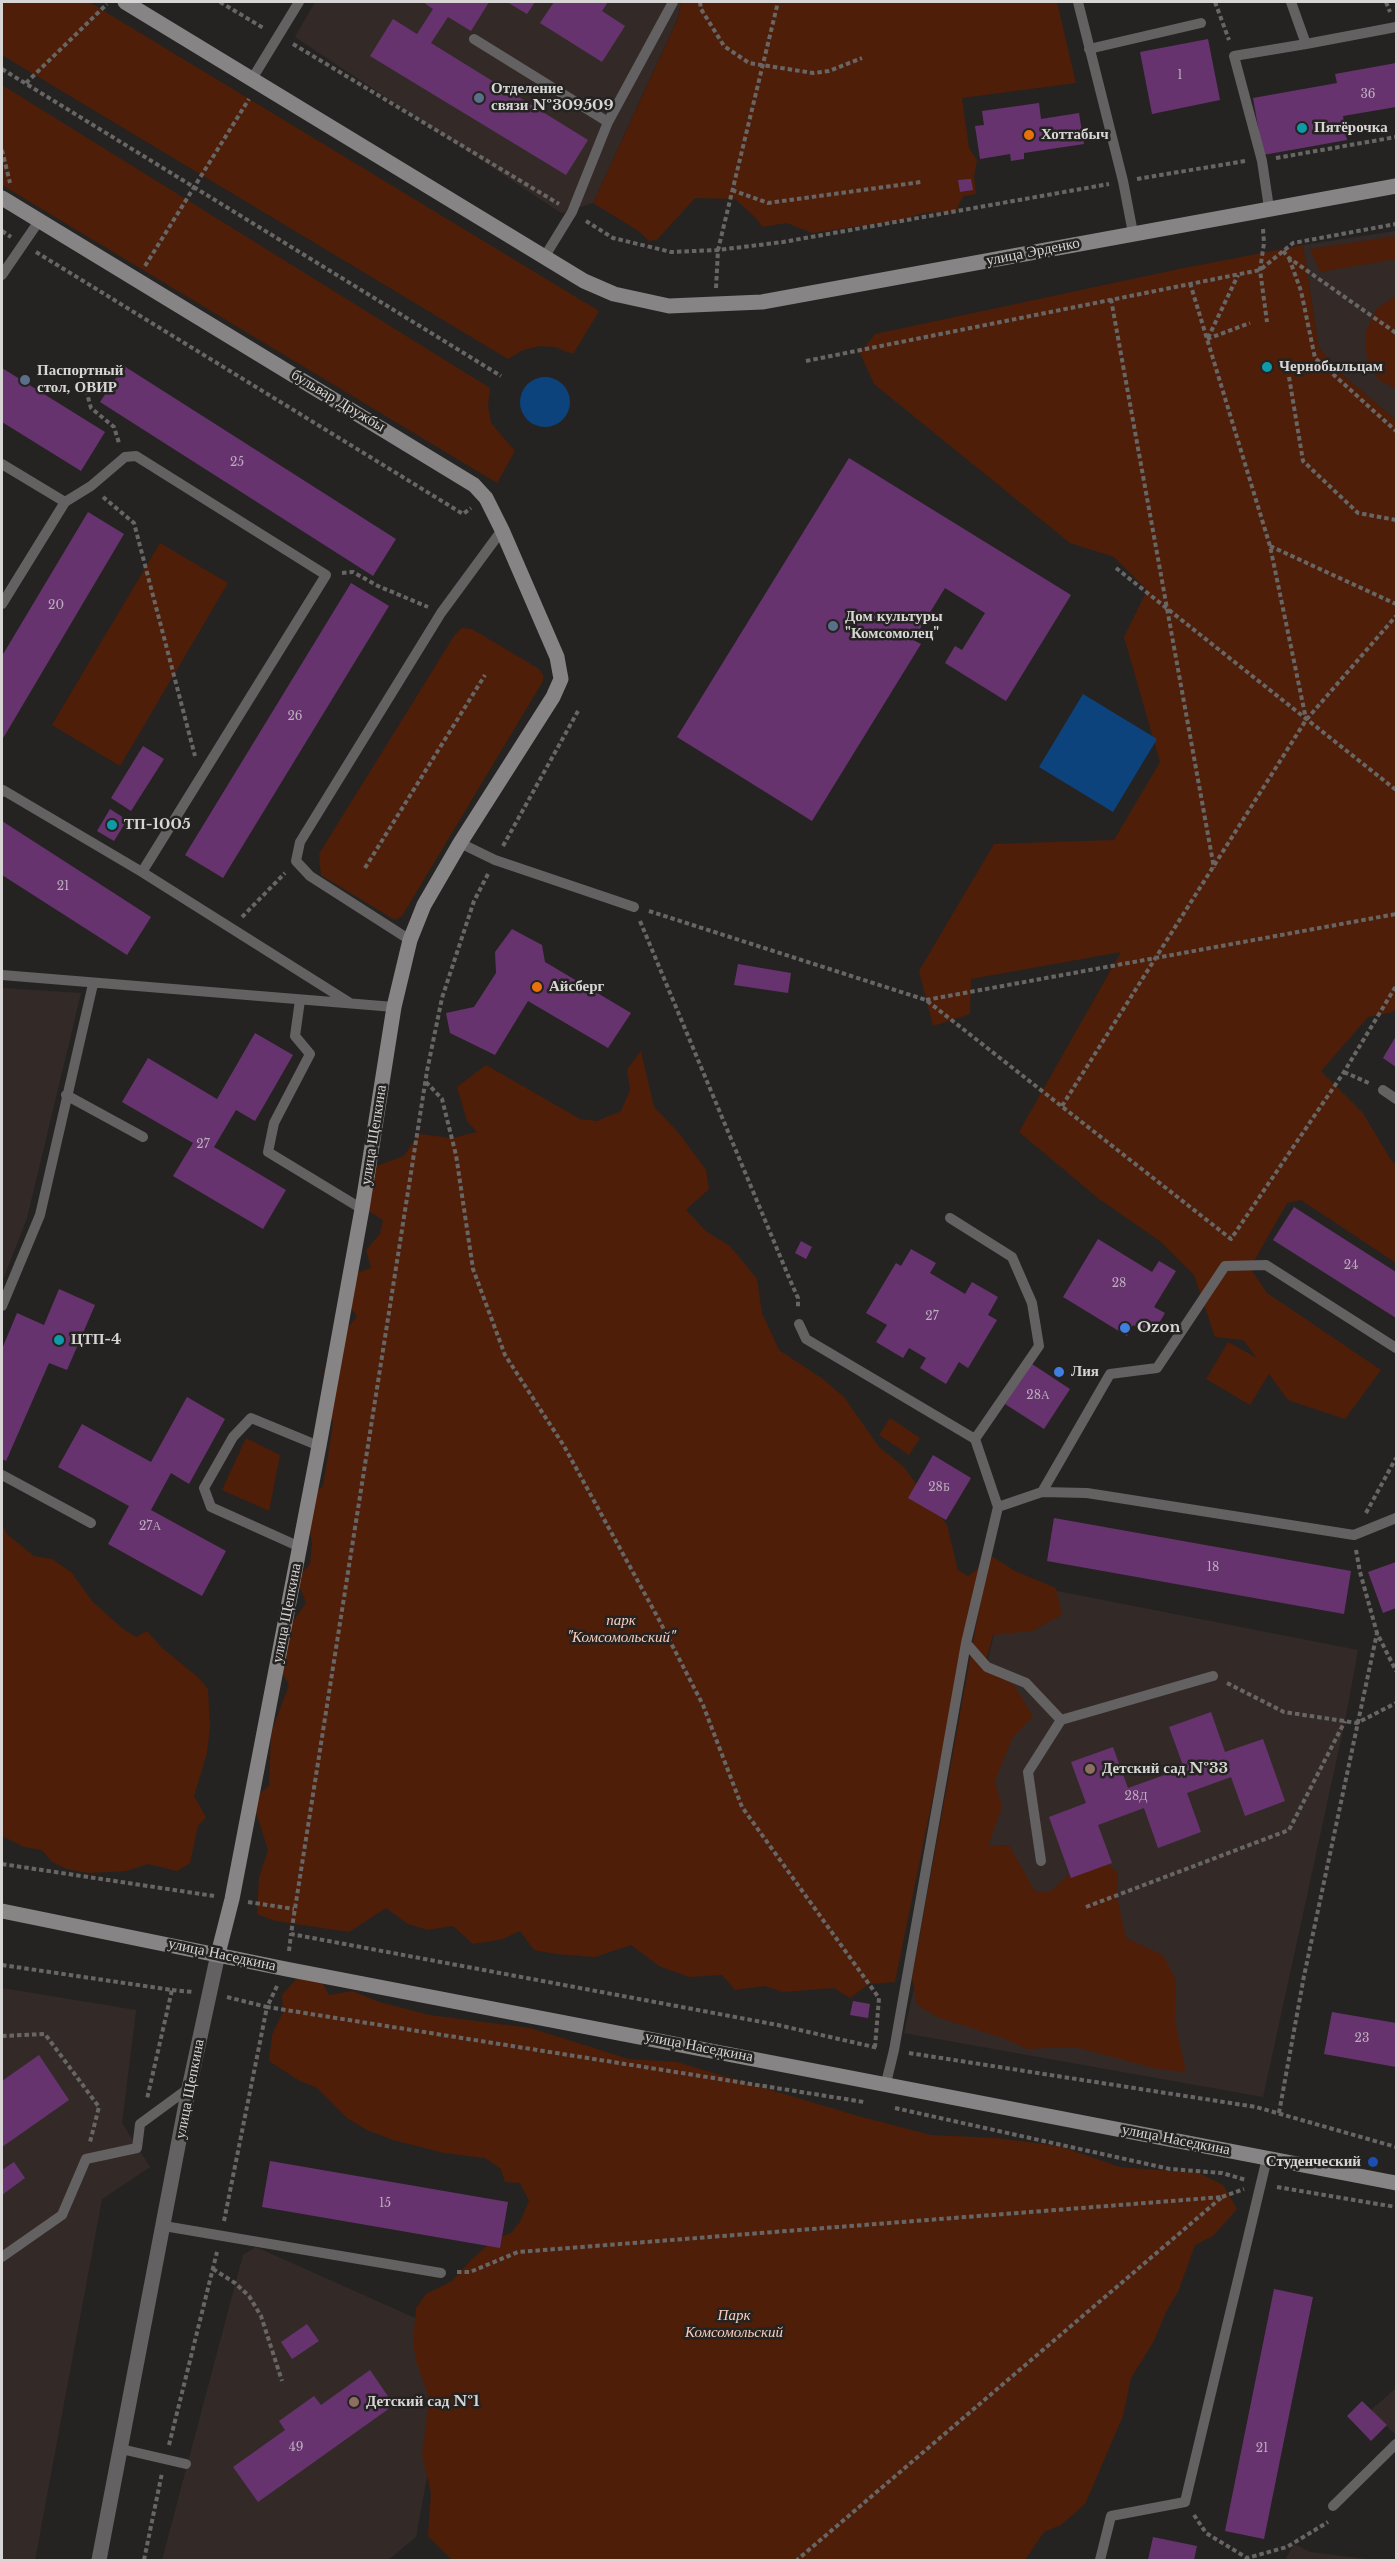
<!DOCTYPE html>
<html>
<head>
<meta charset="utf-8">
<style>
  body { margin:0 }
  #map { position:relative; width:1398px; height:2562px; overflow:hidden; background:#252321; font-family:"Libre Baskerville",serif }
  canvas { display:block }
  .frame { position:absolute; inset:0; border:3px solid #d8d6d5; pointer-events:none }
</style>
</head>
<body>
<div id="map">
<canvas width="1398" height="2562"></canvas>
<div class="frame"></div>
</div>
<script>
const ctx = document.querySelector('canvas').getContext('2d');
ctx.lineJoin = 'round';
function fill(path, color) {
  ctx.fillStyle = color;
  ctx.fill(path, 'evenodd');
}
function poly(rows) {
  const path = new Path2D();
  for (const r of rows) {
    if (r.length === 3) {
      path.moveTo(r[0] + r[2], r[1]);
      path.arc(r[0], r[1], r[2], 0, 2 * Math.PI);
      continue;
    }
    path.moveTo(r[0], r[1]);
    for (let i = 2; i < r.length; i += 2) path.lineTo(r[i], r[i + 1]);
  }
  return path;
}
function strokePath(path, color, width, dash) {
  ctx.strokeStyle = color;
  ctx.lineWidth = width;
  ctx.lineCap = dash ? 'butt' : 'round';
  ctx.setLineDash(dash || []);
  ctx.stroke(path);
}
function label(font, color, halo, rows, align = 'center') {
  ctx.font = font + ' "Libre Baskerville",serif';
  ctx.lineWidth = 5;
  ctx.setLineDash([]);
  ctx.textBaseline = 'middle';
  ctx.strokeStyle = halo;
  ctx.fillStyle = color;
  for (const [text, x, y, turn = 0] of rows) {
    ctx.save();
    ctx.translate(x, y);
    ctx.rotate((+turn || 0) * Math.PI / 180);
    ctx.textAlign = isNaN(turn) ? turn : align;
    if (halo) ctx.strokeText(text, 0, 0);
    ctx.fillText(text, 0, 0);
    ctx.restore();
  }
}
const built = poly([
  [315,2,681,2,678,17,593,203,561,213,295,37],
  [1396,231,1396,420,1345,377,1319,348,1303,245],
  [2,988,81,993,27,1218,2,1282],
  [1006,1581,1358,1650,1345,1721,1263,2097,904,2033],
  [2,1988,136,2010,122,2123,150,2167,102,2199,35,2560,2,2560],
  [256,2247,453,2335,416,2537,388,2560,162,2560,243,2255],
  [1396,2388,1396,2435,1371,2410],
  [1294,2544,1310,2552,1374,2560,1285,2560]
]);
const green = poly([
  [2,2,89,2,599,311,573,354,555,347,540,346,523,350,508,359,2,55],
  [681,2,1057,2,1076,83,962,98,969,148,977,160,974,176,976,194,963,196,956,211,923,213,901,220,812,233,787,223,762,227,758,220,735,199,695,198,656,241,653,239,650,242,640,232,593,203,678,18],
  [2,85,490,388,488,406,491,423,515,451,497,483,2,185],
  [1396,236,1396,259,1320,272,1310,249],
  [1303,245,1319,348,1345,377,1396,420,1396,1008,1393,1012,1368,1017,1321,1071,1363,1113,1391,1160,1396,1164,1396,1263,1301,1200,1287,1203,1250,1268,1267,1293,1381,1370,1345,1419,1288,1400,1269,1374,1250,1405,1206,1379,1228,1342,1257,1358,1243,1340,1215,1337,1194,1275,1161,1242,1099,1199,1019,1132,1121,952,971,979,970,1014,933,1026,919,971,994,844,1114,840,1160,762,1124,637,1147,590,1114,557,1070,543,874,384,860,353,875,334,1179,269],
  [1396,296,1396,389,1379,380,1367,360,1365,333,1377,308],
  [160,543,228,583,120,766,52,725],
  [462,628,472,629,539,669,543,675,543,681,402,916,395,920,321,875,319,854,454,636],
  [641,1051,654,1107,678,1132,706,1170,709,1189,686,1210,707,1232,730,1246,757,1279,762,1313,779,1350,823,1379,844,1397,879,1447,903,1466,947,1525,958,1570,968,1576,980,1567,895,1982,869,1984,850,1998,834,1988,784,1992,764,1986,735,1990,722,1975,689,1977,659,1966,631,1945,595,1957,556,1954,534,1950,520,1931,503,1939,473,1944,453,1926,428,1930,408,1924,386,1908,349,1932,276,1921,257,1914,259,1878,268,1850,252,1800,269,1786,271,1733,289,1685,281,1671,286,1631,306,1603,297,1579,310,1564,312,1544,309,1525,298,1509,323,1486,333,1424,324,1371,341,1335,357,1317,353,1310,343,1304,356,1273,371,1268,366,1250,380,1234,383,1220,370,1212,366,1170,404,1156,419,1134,452,1138,477,1132,467,1121,457,1087,486,1065,580,1119,597,1121,621,1111,630,1090,627,1069],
  [890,1418,920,1438,909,1455,879,1435],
  [246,1438,280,1455,269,1511,222,1490],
  [2,1523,7,1534,34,1556,52,1559,71,1572,92,1601,123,1629,136,1637,147,1631,162,1648,198,1677,208,1689,210,1727,207,1753,194,1796,206,1817,198,1826,190,1863,177,1871,148,1864,126,1871,110,1872,89,1873,67,1869,52,1862,42,1850,24,1847,2,1836],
  [993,1557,1015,1571,1056,1588,1062,1615,1032,1631,993,1635,984,1668,1014,1685,1033,1716,1012,1739,995,1781,1002,1807,988,1846,1009,1845,1035,1891,1050,1892,1078,1866,1098,1855,1118,1873,1117,1897,1126,1938,1163,1955,1176,1980,1175,2021,1186,2072,1157,2069,1075,2047,1027,2049,1005,2039,937,2017,917,2005,912,1978,988,1560],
  [300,1975,323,1984,329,1995,353,1991,379,2002,430,2015,530,2028,629,2059,677,2062,858,2116,931,2135,997,2138,1059,2146,1120,2167,1199,2173,1223,2185,1237,2209,1213,2236,1195,2245,1178,2292,1167,2310,1154,2341,1131,2378,1123,2416,1085,2504,1061,2525,1044,2532,1025,2560,452,2560,428,2536,431,2493,422,2455,429,2398,416,2361,413,2342,416,2308,426,2294,452,2281,472,2259,495,2239,511,2233,520,2222,529,2201,520,2183,505,2182,501,2169,485,2158,444,2153,393,2140,367,2130,347,2118,317,2088,298,2080,269,2061,272,2035,283,2012,282,1995]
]);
const water = poly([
  [545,402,25],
  [1083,694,1157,739,1113,812,1039,767]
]);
const building = poly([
  [423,2,489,2,471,31,448,17,431,43,588,140,566,175,370,56,393,19,417,34,433,9],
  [507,2,535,2,527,14],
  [554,2,608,2,602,11,625,26,602,62,540,23],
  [1208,39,1220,100,1152,114,1140,52],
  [1396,63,1396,107,1343,116,1347,140,1263,155,1253,98,1337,83,1335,74],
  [1039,103,1041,119,1079,113,1084,144,1024,153,1024,159,1011,161,1010,154,980,159,975,126,984,125,982,111],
  [971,179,973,190,960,192,958,180],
  [124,366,396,539,373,576,100,402],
  [2,368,105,432,81,471,2,422],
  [849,458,1071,595,1006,701,945,663,955,646,962,650,985,613,945,588,913,640,921,644,812,821,677,737],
  [88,512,124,534,2,740,2,656],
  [351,583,389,606,223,878,185,855],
  [143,746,164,759,131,811,111,798],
  [110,809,127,820,114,841,97,831],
  [2,821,151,917,127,955,2,875],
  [512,929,542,945,545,962,631,1013,608,1048,528,1001,495,1055,450,1033,446,1013,474,1007,496,973,495,952],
  [738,964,791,973,788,993,734,985],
  [255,1033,293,1055,255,1121,236,1110,214,1147,286,1190,263,1229,173,1176,193,1143,122,1102,148,1058,217,1099],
  [1396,1036,1396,1067,1383,1058],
  [1294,1207,1396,1272,1396,1318,1273,1240],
  [1098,1239,1152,1272,1159,1261,1176,1271,1154,1307,1165,1313,1152,1335,1133,1325,1127,1336,1063,1297],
  [801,1241,812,1247,806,1259,795,1253],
  [911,1249,936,1263,930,1273,965,1294,972,1282,998,1297,988,1315,997,1320,968,1368,959,1362,946,1384,920,1368,926,1358,909,1348,903,1358,876,1342,887,1325,866,1313,896,1263,901,1266],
  [59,1289,95,1305,67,1370,49,1363,6,1461,2,1459,2,1349,17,1313,44,1325],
  [1032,1364,1070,1389,1044,1429,1005,1404],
  [187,1397,225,1419,189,1484,171,1473,151,1510,226,1551,202,1596,108,1544,129,1506,58,1467,82,1424,151,1462],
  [933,1455,971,1478,946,1520,908,1498],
  [1054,1518,1351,1571,1344,1614,1047,1561],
  [1396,1562,1396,1608,1383,1613,1368,1572],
  [1211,1712,1225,1752,1263,1739,1285,1801,1245,1816,1231,1777,1187,1793,1201,1832,1158,1848,1144,1808,1098,1825,1112,1863,1071,1878,1049,1817,1086,1803,1071,1762,1113,1747,1128,1788,1184,1768,1169,1727],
  [853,2001,870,2004,868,2018,850,2015],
  [1332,2012,1396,2023,1396,2067,1324,2054],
  [39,2055,69,2100,2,2147,2,2081],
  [270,2161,508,2202,500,2248,262,2207],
  [14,2162,25,2178,2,2195,2,2170],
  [1274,2289,1313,2297,1264,2539,1225,2531],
  [307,2324,319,2341,292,2359,281,2342],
  [370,2370,394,2405,258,2502,233,2467,285,2430,279,2421,314,2396,321,2405],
  [1362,2401,1387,2425,1371,2441,1347,2416],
  [1153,2537,1197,2546,1194,2560,1148,2560]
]);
const path = poly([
  [220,2,265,29],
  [700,2,701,9,724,46,749,63,813,73,829,71,862,58],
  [1215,2,1229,40],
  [1386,2,1390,12],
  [293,44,559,204],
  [2,69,501,376],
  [26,83,107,4],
  [2,150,10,183],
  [1276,158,1396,137],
  [1137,179,1245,161],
  [732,190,768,203,921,182],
  [586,221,613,238,671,252,718,250,783,242,1109,184],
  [1263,229,1264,243,1260,270,1267,322],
  [2,231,11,237],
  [1283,251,1289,258,1396,333],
  [36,252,463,514,471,508],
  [1289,258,1301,291,1315,358,1396,431],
  [145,266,249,99],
  [1190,283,1270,546,1306,719],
  [716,288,718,250,778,2],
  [1111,299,1214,868],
  [1208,338,1238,275],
  [1207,339,1250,323],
  [806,361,1260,270,1293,243,1396,224],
  [1289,377,1303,461,1358,513,1396,520],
  [86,390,91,408,114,427,119,443],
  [103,497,134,523,195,756],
  [1270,546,1396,604],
  [1116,568,1396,790],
  [342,573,353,572,378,586,428,607],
  [503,846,578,711],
  [365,868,485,675],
  [488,874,474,901,442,998,427,1071,291,1934,778,2025,878,2048],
  [649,911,926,1000,1231,1239,1344,1072,1396,986],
  [242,917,285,873],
  [640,921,790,1280,798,1298,798,1308],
  [926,1000,1396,914],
  [1344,1072,1371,1084],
  [426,1082,442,1099,456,1155,473,1269,505,1355,564,1446,658,1618,703,1705,742,1807,879,1998,875,2047],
  [1062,1106,1306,720,1396,616],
  [1366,1513,1396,1458],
  [1356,1550,1360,1572,1377,1633,1396,1671],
  [1227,1683,1284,1712,1357,1723,1396,1703],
  [2,1864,214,1896],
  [248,1902,294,1909],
  [1086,1907,1289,1830,1345,1721],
  [289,1951,291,1934],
  [2,1965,172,1990,147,2099],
  [172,1990,193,1992],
  [227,1997,267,2007,277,1986],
  [2,2036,45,2034,99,2107,90,2142],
  [909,2053,1256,2107,1396,2147],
  [895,2108,1170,2169,1222,2173,1246,2180],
  [1279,2113,1304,1976,1377,1633],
  [1277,2187,1396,2207],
  [1222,2197,1244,2189],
  [224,2221,267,2007,864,2102],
  [213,2269,235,2283,249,2296,261,2316,282,2381],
  [457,2272,470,2272,518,2252,1222,2197,797,2560],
  [169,2445,217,2252],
  [1194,2515,1206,2533,1247,2558,1287,2547,1328,2522],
  [144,2560,162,2473]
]);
const lane = poly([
  [1078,2,1123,181,1133,233],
  [474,39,608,122,572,212,545,256],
  [1306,44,1396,27],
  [1089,49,1201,23],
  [252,79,299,2],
  [608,122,673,2],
  [1269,208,1262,161,1234,56,1306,44,1291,2],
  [2,275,39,221],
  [2,464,65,502],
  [2,604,65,502,91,486,125,457,136,456,326,575,142,872,3,790,2,792],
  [460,843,495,860,634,907],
  [142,872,350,1003],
  [410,940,310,876,296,861,300,842,441,613,502,530],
  [2,975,394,1007],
  [300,1000,295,1036,310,1054,274,1123,268,1152,362,1209],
  [1383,1090,1396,1099],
  [66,1095,143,1137],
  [950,1218,1012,1257,1032,1303,1039,1346,975,1439,998,1507,1042,1492,1087,1493,1354,1535,1396,1518],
  [2,1306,40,1215,93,984],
  [799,1324,806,1339,975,1439],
  [2,1475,91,1523],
  [1042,1492,1110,1374,1157,1368,1225,1266,1266,1265,1396,1348],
  [300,1547,211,1507,204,1488,233,1437,251,1418,319,1446],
  [966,1643,987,1667,1026,1683,1061,1720,1028,1772,1041,1861],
  [1061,1720,1213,1676],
  [886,2083,894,2050,966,1643,998,1507],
  [164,2226,441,2273],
  [2,2257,62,2215,86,2159,137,2148,140,2124,189,2088],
  [121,2449,186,2464],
  [1333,2506,1396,2444],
  [1100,2560,1111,2516,1185,2502,1267,2158]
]);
const street = poly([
  [99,2560,189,2088,218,1954]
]);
const secondary = poly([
  [125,2,584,281,614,294,669,306,762,302,1396,186],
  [2,198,474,485,486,498,502,530,557,657,561,679,553,697,460,843,424,905,410,940,394,1007,362,1209,319,1446,232,1899,218,1954],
  [2,1911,286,1969,1396,2183]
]);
const markers = [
  [479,98,6,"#5c6f8a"],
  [1302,128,6,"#0f9aa8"],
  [1029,135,6,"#e8710a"],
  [1267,367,6,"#0f9aa8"],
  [25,380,6,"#5c6f8a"],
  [833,626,6,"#5c6f8a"],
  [112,825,6,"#0f9aa8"],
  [537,987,6,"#e8710a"],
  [1125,1328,6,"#3f7fe0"],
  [59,1340,6,"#0f9aa8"],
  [1059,1372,6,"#3f7fe0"],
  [1090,1769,6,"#8d6e63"],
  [1373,2162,6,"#1a4fb4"],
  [354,2402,6,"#8d6e63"]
];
const numberNames = [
  ["1",1180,76],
  ["36",1368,95],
  ["25",237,463],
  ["20",56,606],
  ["26",295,717],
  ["21",63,887],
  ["27",203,1145],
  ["24",1351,1266],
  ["28",1119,1284],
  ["27",932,1317],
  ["28А",1038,1396],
  ["28Б",939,1488],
  ["27А",150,1527],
  ["18",1213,1568],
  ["28Д",1136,1797],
  ["23",1362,2039],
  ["15",385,2204],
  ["49",296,2448],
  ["21",1262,2449]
];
const poiNames = [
  ["Отделение",491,89],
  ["связи №309509",491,106],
  ["Пятёрочка",1314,128],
  ["Хоттабыч",1041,135],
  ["Чернобыльцам",1279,367],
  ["Паспортный",37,371],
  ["стол, ОВИР",37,388],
  ["Дом культуры",845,617],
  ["\"Комсомолец\"",845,634],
  ["ТП-1005",124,825],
  ["Айсберг",549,987],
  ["Ozon",1137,1328],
  ["ЦТП-4",71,1340],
  ["Лия",1071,1372],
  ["Детский сад №33",1102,1769],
  ["Студенческий",1361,2162,"right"],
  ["Детский сад №1",366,2402]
];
const streetNames = [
  ["улица Эрденко",1033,252,-11],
  ["бульвар Дружбы",338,401,31],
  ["улица Щепкина",374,1135,-81],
  ["улица Щепкина",287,1613,-79],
  ["улица Наседкина",222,1955,12],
  ["улица Наседкина",699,2047,11],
  ["улица Щепкина",190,2089,-79],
  ["улица Наседкина",1176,2140,11]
];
const parkNames = [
  ["парк",621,1621],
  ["\"Комсомольский\"",621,1638],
  ["Парк",734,2316],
  ["Комсомольский",734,2333]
];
fill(built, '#332a28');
fill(green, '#4e1e08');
fill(water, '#0c437d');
fill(building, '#67336f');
strokePath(path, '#686665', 4, [4.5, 3]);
strokePath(lane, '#636161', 10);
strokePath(street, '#636161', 15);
strokePath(secondary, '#868485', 15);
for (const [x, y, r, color] of markers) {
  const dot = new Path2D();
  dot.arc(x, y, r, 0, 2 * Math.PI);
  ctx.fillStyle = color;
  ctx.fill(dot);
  strokePath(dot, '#252321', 2);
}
label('12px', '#bcadbc', null, numberNames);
label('bold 15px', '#d8d6d5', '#252321', poiNames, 'left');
label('15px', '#d8d6d5', '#252321', streetNames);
label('italic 15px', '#facdbb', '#252321', parkNames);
</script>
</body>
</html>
